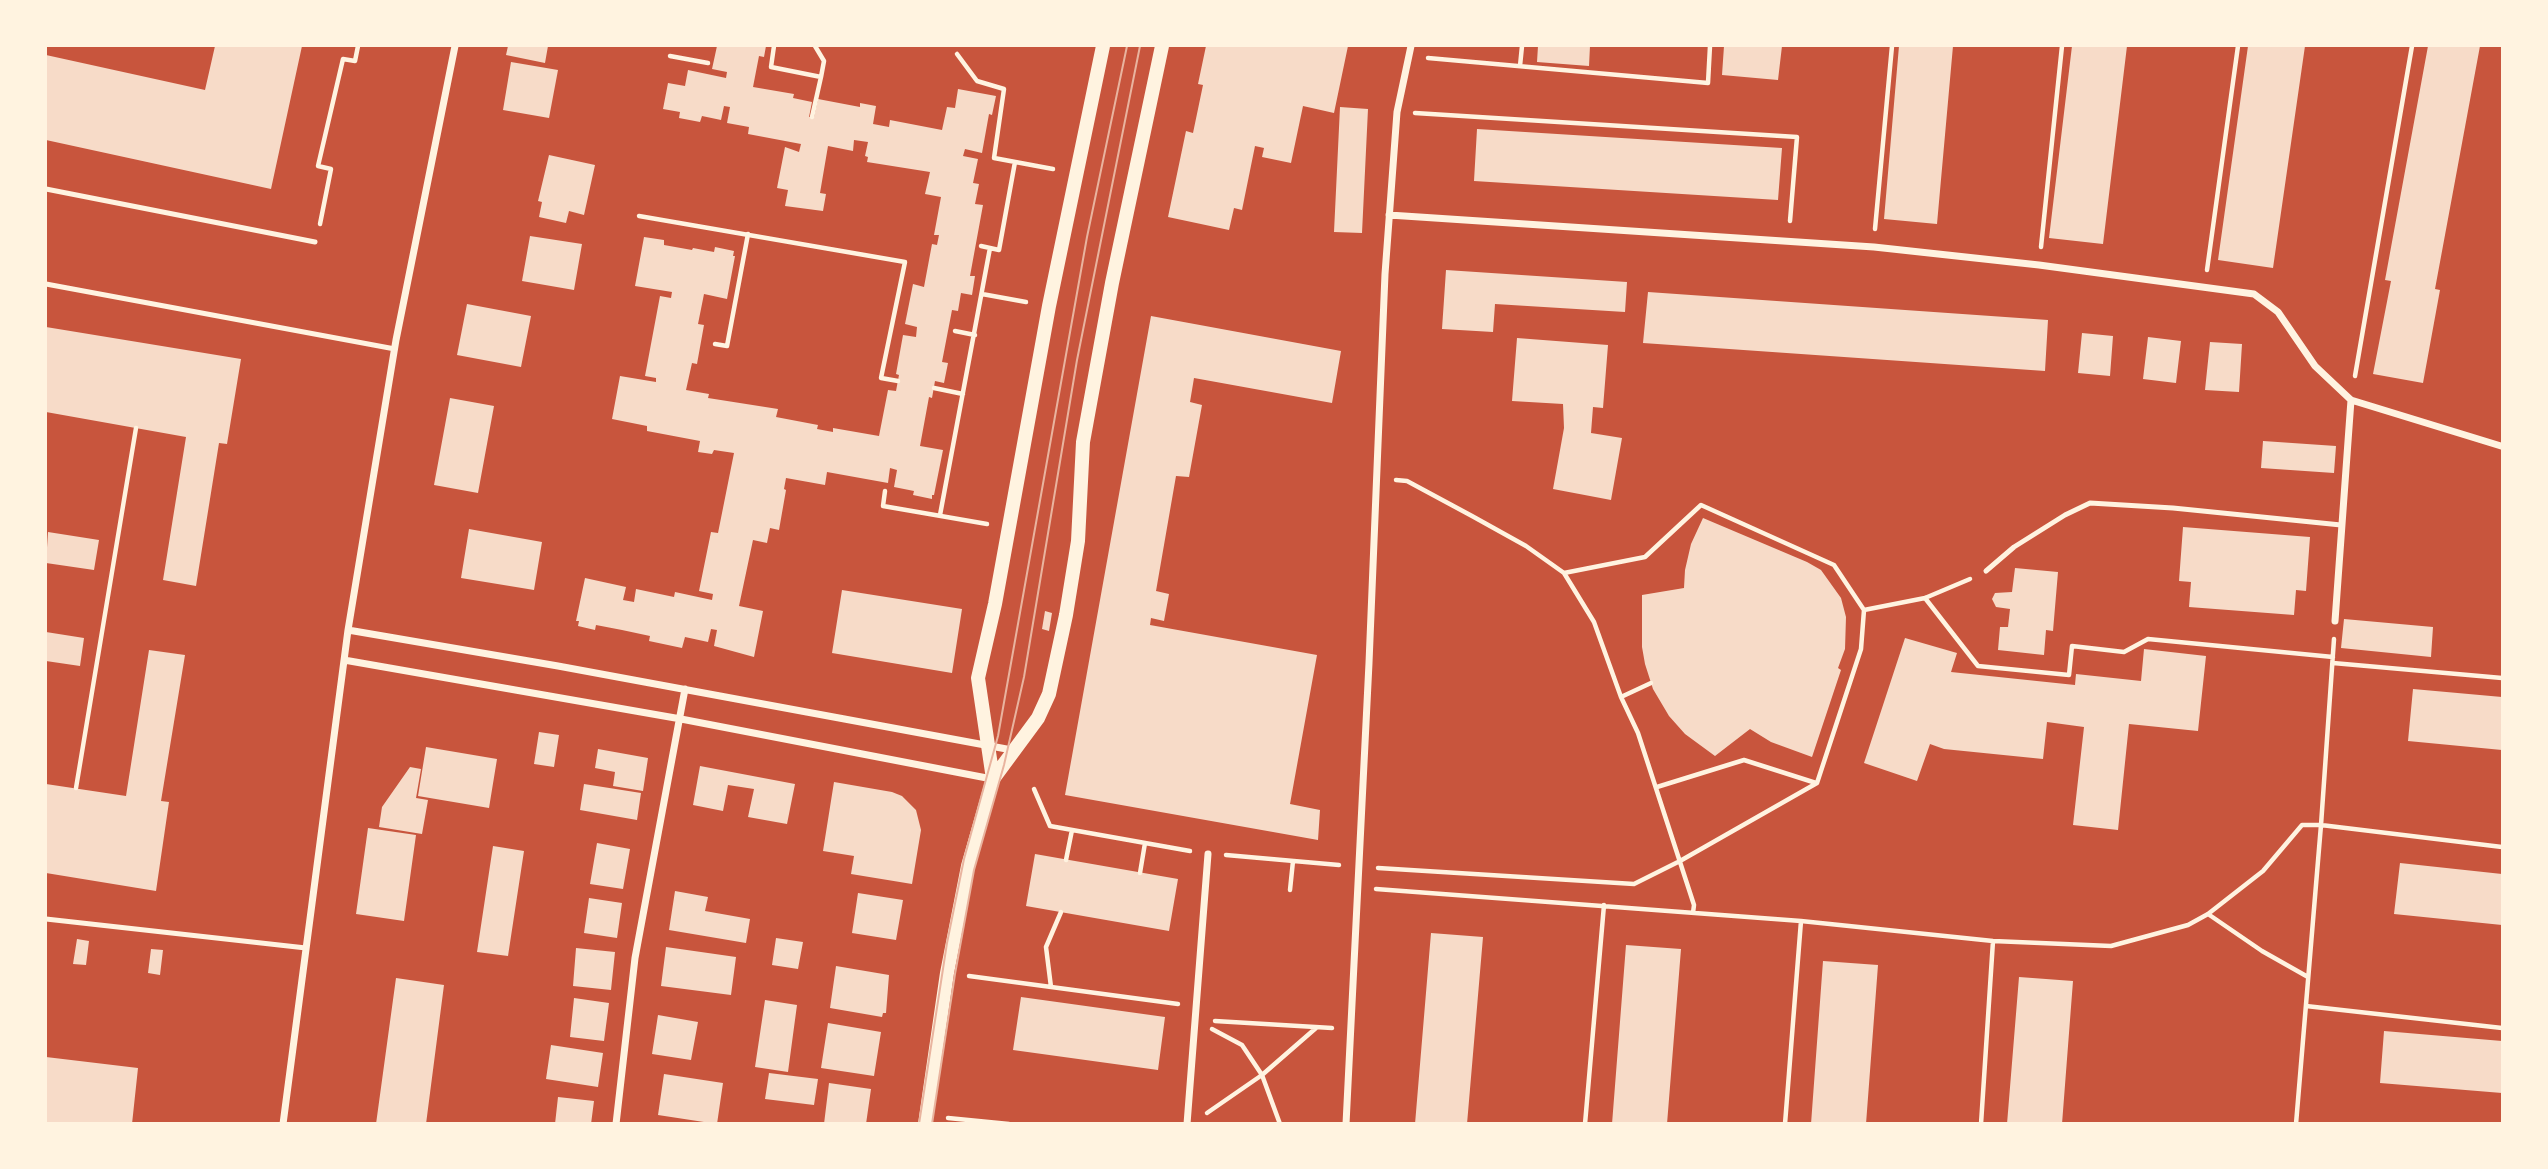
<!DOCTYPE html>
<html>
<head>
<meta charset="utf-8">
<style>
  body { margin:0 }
  #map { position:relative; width:2548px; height:1169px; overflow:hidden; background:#c8553d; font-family:"IBM Plex Sans",sans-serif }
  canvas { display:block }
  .frame { position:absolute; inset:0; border:47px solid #fff3e0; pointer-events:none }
</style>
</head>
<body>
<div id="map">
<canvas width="2548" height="1169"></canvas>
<div class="frame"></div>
</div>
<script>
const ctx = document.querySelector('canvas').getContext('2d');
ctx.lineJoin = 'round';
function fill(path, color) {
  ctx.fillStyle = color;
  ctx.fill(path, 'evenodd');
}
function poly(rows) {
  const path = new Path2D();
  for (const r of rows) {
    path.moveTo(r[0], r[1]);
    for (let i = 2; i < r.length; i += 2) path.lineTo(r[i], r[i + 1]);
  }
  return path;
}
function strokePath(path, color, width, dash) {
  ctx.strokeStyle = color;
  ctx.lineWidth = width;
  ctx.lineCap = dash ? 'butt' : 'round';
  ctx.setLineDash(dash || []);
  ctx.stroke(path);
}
const building = poly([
  [215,46,302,46,271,189,46,140,46,55,205,90],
  [508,46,548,46,545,63,506,55],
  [717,46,766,46,764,57,759,56,753,87,794,94,793,98,812,102,809,117,814,117,818,99,860,107,860,103,876,106,873,124,889,127,890,120,942,130,947,107,955,108,958,89,996,96,992,115,989,114,982,153,965,149,963,156,978,159,973,183,979,184,975,204,983,205,970,276,975,276,972,295,961,293,958,311,952,310,942,362,948,363,944,383,935,381,932,398,929,397,920,446,943,450,934,495,932,495,932,499,913,495,914,491,894,487,897,470,890,468,888,483,827,472,825,485,786,478,784,489,786,490,779,530,770,528,767,543,753,540,739,606,763,611,754,657,714,646,717,630,711,629,708,642,685,637,682,648,649,641,650,636,622,630,596,625,595,630,578,626,579,621,576,621,585,578,626,587,623,600,634,602,636,589,674,597,675,592,712,600,713,594,699,591,711,532,718,533,734,453,714,450,712,454,698,452,700,441,647,431,647,426,612,419,620,376,656,382,656,378,645,376,660,296,671,298,672,292,635,286,644,237,664,240,664,245,692,250,693,248,714,252,715,247,734,251,733,256,735,256,727,299,704,294,698,324,704,325,697,364,692,363,686,390,709,394,708,398,778,409,776,417,818,425,817,429,833,432,833,428,879,436,888,390,896,391,899,375,896,374,903,335,916,337,917,327,905,324,913,284,924,287,932,244,937,245,939,235,934,235,941,197,925,194,930,172,867,162,868,157,865,156,868,142,854,140,853,151,828,146,820,193,826,194,823,211,785,206,788,190,777,188,785,147,799,152,801,144,748,134,749,127,727,123,730,107,724,106,721,120,702,116,700,122,679,118,680,112,663,109,668,83,685,86,688,70,726,78,727,72,712,69],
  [1206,46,1348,46,1334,113,1303,106,1291,163,1262,157,1264,148,1255,146,1242,210,1234,208,1229,230,1168,217,1186,131,1193,133,1203,85,1198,84],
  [1538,46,1590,46,1589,66,1537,62],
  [1724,46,1782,46,1778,80,1722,75],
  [1899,46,1953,46,1937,224,1884,219],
  [2072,46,2127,46,2103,244,2049,238],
  [2248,46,2305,46,2273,268,2218,260],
  [2428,46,2480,46,2435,289,2440,290,2423,383,2373,374,2391,281,2385,280],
  [511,62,558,70,549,118,503,110],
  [1340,107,1368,109,1362,233,1334,232],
  [1477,129,1782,148,1778,200,1474,181],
  [549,155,595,165,584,215,569,211,566,223,539,217,542,202,538,201],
  [530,236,582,244,574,290,522,281],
  [1446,270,1627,282,1625,312,1495,304,1493,332,1442,329],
  [1648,292,2048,320,2045,371,1643,343],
  [467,304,531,316,521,367,457,355],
  [1151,316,1341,351,1332,403,1194,378,1190,402,1202,405,1189,477,1176,476,1156,591,1169,594,1164,621,1151,618,1150,625,1317,655,1290,804,1320,810,1318,840,1065,795],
  [46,327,241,359,227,444,219,443,196,586,163,580,186,437,46,412],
  [2082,333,2113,336,2110,376,2078,373],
  [2148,337,2181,341,2176,383,2143,379],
  [1517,338,1608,345,1603,408,1593,407,1591,433,1622,438,1611,500,1553,489,1564,428,1563,404,1512,401],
  [2210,342,2242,344,2239,392,2205,390],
  [450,398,494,406,478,493,434,485],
  [2263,441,2336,446,2334,473,2261,468],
  [1703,518,1807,562,1821,570,1841,598,1846,617,1845,649,1838,668,1841,670,1812,757,1771,742,1750,729,1715,756,1685,734,1669,716,1653,689,1645,664,1642,647,1642,595,1684,588,1685,570,1691,544],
  [2183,527,2310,537,2306,591,2296,590,2294,615,2189,607,2191,582,2179,581],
  [469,529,542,542,534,590,461,578],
  [48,532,99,540,94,570,46,563],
  [2015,568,2058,572,2053,631,2046,630,2044,655,1998,650,2000,627,2008,627,2010,609,1996,607,1992,599,1995,593,2012,592],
  [842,590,962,609,952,673,832,653],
  [1045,611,1052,613,1049,631,1042,629],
  [2344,619,2433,627,2431,657,2341,648],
  [46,632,84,638,80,666,46,661],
  [1905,638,1957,653,1951,672,2075,685,2076,674,2141,681,2144,649,2206,656,2198,731,2129,724,2118,830,2073,825,2084,727,2047,722,2043,759,1944,749,1930,744,1917,781,1864,763],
  [149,650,185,655,161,801,169,802,156,891,46,873,46,784,126,796],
  [2413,689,2502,697,2502,750,2408,741],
  [539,732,559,735,554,767,534,764],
  [426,747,497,759,489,808,418,796],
  [598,749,648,758,643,791,613,786,615,772,595,768],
  [700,766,795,784,787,824,748,817,754,789,728,785,723,811,693,805],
  [410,767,421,769,416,798,428,800,422,834,379,827,382,807],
  [834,782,892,792,902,796,916,810,921,830,912,884,851,874,854,856,823,851],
  [584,784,641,793,637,820,580,810],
  [368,828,416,835,404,921,356,914],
  [597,843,630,849,623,889,590,884],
  [493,846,524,851,508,956,477,952],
  [1035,854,1178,879,1169,931,1026,906],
  [2400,863,2502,874,2502,925,2394,914],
  [675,891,708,897,705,911,750,919,746,943,669,930],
  [858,893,903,900,896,940,852,933],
  [589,898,622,903,617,938,584,933],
  [1431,933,1483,937,1467,1124,1415,1124],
  [776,938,803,942,798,969,772,965],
  [77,939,89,941,86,965,73,964],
  [1626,945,1681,949,1667,1124,1612,1124],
  [666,947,736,957,731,995,661,986],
  [576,948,615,952,611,990,573,986],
  [151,949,163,950,160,975,148,973],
  [1823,961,1878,965,1866,1124,1811,1124],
  [836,966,889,975,886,1013,883,1013,882,1017,830,1008],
  [2019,977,2073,981,2062,1124,2007,1124],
  [396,978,444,985,426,1124,376,1124],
  [1021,997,1165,1017,1158,1070,1013,1050],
  [574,998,609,1003,604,1041,570,1037],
  [765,1000,797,1005,788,1072,755,1067],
  [658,1015,698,1022,691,1060,652,1054],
  [828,1023,881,1032,874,1076,821,1068],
  [2384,1031,2502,1041,2502,1093,2380,1083],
  [551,1045,603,1053,598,1087,546,1079],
  [46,1057,138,1068,132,1124,46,1124],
  [769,1073,818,1079,814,1105,765,1099],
  [664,1074,723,1083,717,1124,658,1115],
  [829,1083,871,1089,866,1124,824,1124],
  [558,1097,594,1101,591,1124,555,1124]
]);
const path = poly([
  [774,46,771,67,821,77,824,61,815,46],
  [957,54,977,81,1004,89,994,158,1053,169],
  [670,56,708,63],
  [1428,58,1708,83,1710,46],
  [1520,66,1522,46],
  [1415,113,1797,137,1790,221],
  [812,117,821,77],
  [639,216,905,262,881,378,898,381],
  [320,224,331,169,318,166,343,59,355,61,358,46],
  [1875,229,1892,46],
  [981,246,990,248],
  [2041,247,2062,46],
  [2207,270,2238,46],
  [982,294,1026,302],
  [955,331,975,335],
  [715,344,727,346,748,234],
  [2355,376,2412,46],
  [934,388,963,394],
  [885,491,883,506,987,524],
  [940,515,990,248,999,250,1015,162],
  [1564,573,1594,622,1621,697,1638,733,1694,905,1693,913],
  [1925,598,1978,666,2069,675,2072,646,2124,652,2148,639,2333,657],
  [1864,610,1925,598,1970,579],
  [2333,663,2502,678],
  [1621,697,1651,683],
  [1657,787,1744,760,1816,783],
  [76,788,136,428],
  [1034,789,1050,826,1190,851],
  [1226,855,1339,865],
  [1066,860,1072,830],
  [1378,868,1634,884,1680,861,1817,783,1861,649,1864,610,1834,565,1701,505,1645,557,1564,573,1526,546,1472,516,1407,481,1396,480],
  [1140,873,1145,843],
  [1376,889,1801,921,1993,941,2111,946,2188,925,2208,914,2263,871,2302,825,2321,825,2502,847],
  [1290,890,1293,861],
  [2208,914,2262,951,2308,977],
  [969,976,1178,1004],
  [1051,987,1046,947,1061,912],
  [2306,1006,2502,1028],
  [1215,1021,1332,1028],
  [1212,1029,1242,1045,1262,1075,1280,1124],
  [1207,1113,1262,1075,1316,1028],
  [948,1118,1009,1124],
  [1585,1124,1604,905],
  [1785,1124,1801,921],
  [1981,1124,1993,941],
  [2296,1124,2321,825,2334,639]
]);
const service = poly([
  [46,189,315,242],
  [46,284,395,349],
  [1986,571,2014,547,2065,515,2090,503,2173,508,2341,525],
  [46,919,306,948]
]);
const minor = poly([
  [1389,215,1874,247,2039,265,2254,294,2278,312,2315,366,2351,400,2501,446],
  [2335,621,2351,400],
  [348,630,558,666,1012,750],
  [344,660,681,719,992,779],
  [283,1124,348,630,396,340,455,46],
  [616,1124,635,958,685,689],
  [1187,1124,1208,854],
  [1346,1124,1369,663,1385,274,1397,112,1411,46]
]);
const secondary = poly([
  [993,779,978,678,995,604,1049,306,1103,46],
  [925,1124,947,973,968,866,993,779,1038,718,1049,694,1066,615,1078,541,1083,442,1112,283,1162,46]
]);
const tram = poly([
  [919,1124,947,943,964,859,998,736,1087,237,1127,46],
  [932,1124,955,974,974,870,1004,765,1024,677,1077,360,1140,46]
]);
fill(building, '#f7dbc8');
strokePath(path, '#fff3e0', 4.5);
strokePath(service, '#fff3e0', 5);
strokePath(minor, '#fff3e0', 7);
strokePath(secondary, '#fff3e0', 14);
strokePath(tram, '#e9b49f', 2);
</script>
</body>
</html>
